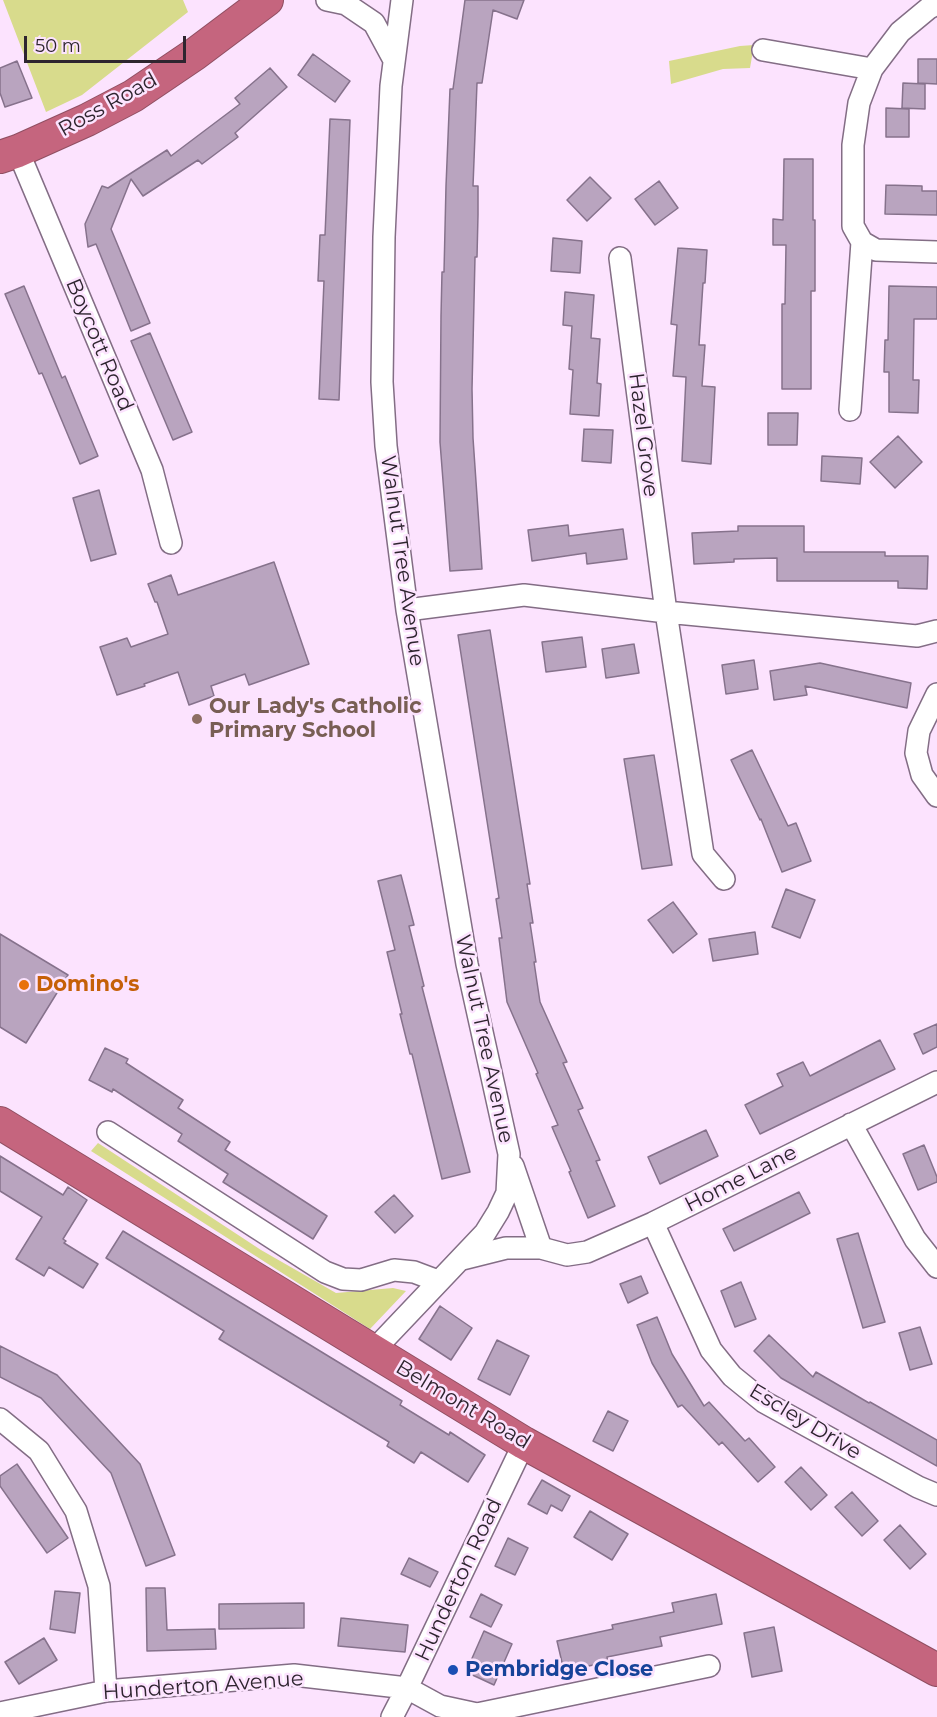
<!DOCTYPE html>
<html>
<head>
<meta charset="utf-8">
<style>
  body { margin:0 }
  #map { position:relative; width:937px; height:1717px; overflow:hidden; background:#fce3fe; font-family:Montserrat,sans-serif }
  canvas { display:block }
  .scale { position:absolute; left:24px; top:36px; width:162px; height:27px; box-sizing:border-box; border:3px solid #2e252f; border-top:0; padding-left:8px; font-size:18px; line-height:21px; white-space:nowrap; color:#2e252f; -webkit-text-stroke:4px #fce3fe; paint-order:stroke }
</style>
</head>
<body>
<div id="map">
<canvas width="937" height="1717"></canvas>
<div class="scale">50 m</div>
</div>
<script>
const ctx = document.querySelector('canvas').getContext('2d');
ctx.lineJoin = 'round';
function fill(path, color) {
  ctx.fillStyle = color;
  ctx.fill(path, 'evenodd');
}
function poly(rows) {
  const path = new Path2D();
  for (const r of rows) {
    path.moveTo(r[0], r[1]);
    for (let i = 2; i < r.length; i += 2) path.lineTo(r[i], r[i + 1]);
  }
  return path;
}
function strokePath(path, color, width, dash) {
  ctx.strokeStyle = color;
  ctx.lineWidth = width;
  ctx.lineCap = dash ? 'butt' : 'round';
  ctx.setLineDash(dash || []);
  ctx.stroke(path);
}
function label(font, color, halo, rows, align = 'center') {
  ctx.font = font + ' Montserrat,sans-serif';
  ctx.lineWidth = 5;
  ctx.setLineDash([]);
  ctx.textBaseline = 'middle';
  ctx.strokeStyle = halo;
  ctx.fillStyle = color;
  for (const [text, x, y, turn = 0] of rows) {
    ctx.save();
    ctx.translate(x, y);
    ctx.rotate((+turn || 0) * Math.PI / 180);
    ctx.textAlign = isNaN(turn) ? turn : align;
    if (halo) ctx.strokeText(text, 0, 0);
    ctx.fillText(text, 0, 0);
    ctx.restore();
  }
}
const green = poly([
  [3,0,183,0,188,12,82,95,46,112],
  [754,45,750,68,723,69,671,84,669,61,740,46],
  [98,1143,261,1250,336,1293,393,1288,406,1291,370,1329,91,1151]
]);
const building = poly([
  [465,0,524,0,517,19,493,10,482,83,477,83,473,186,478,186,478,215,477,257,475,257,472,389,473,438,482,569,450,571,440,442,441,316,442,272,444,272,446,186,450,89,453,89,465,0],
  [313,54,350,81,335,102,298,75,313,54],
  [918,59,937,59,937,84,918,83,918,59],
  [17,61,32,98,5,107,0,93,0,68,17,61],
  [270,68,287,87,235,133,238,137,202,164,198,160,143,196,131,179,111,229,150,323,131,331,96,244,88,247,85,224,102,186,108,188,167,150,171,156,240,104,235,98,270,68],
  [903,83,925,84,925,109,902,108,903,83],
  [886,108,909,109,909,137,886,137,886,108],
  [330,119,350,120,339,400,319,399,324,281,318,281,320,235,325,235,330,119],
  [784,159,813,159,813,220,815,220,815,291,811,291,811,389,782,389,782,304,785,304,786,245,773,245,773,219,783,220,784,159],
  [590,177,611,198,587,221,567,200,590,177],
  [659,181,678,208,655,225,635,199,659,181],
  [886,185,922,186,922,191,937,191,937,215,885,214,886,185],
  [553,238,582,241,580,273,551,271,553,238],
  [678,248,707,250,705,283,703,283,699,345,705,345,702,386,715,387,711,464,682,461,686,377,673,376,677,325,671,324,678,248],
  [24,286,62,378,65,376,98,456,80,464,42,373,39,374,5,294,24,286],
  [889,286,937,287,937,319,914,319,913,380,919,380,918,413,889,412,889,372,884,372,885,340,888,340,889,286],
  [565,292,594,295,591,338,600,339,597,383,601,384,599,416,570,414,573,370,569,369,572,326,563,325,565,292],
  [150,333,192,432,173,440,131,341,150,333],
  [768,413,798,413,797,445,768,445,768,413],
  [584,429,613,430,611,463,582,461,584,429],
  [898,436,922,462,895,488,870,462,898,436],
  [822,456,862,458,860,484,821,481,822,456],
  [99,490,116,554,91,561,73,498,99,490],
  [568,525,569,536,623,529,627,559,587,564,586,553,532,561,528,530,568,525],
  [738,526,804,526,804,552,885,552,885,556,928,556,927,589,898,588,898,581,777,581,777,558,734,559,734,562,694,564,692,533,738,531,738,526],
  [274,562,309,664,249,685,245,674,211,686,214,696,189,705,178,672,144,684,145,686,117,695,100,647,127,638,131,647,168,634,157,602,155,602,148,584,171,575,178,595,274,562],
  [490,630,530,884,527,884,533,923,530,923,536,962,534,962,540,1002,567,1062,563,1063,583,1108,578,1110,600,1160,596,1161,615,1206,588,1218,569,1172,571,1171,552,1127,558,1125,536,1074,538,1073,507,1002,499,938,502,938,496,899,499,898,458,635,490,630],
  [582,637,586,667,546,672,542,642,582,637],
  [634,644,639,673,606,678,602,649,634,644],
  [754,660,758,689,726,694,722,665,754,660],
  [820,663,911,683,907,708,805,686,807,695,774,700,770,671,820,663],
  [752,750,788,826,796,823,811,861,782,872,761,819,760,820,731,760,752,750],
  [654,755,672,865,642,869,624,759,654,755],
  [401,875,414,925,409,926,424,986,422,987,470,1172,442,1179,412,1054,410,1054,400,1014,402,1014,387,952,395,950,378,881,401,875],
  [786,889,815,900,800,938,772,927,786,889],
  [673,902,697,934,673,953,648,920,673,902],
  [755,932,758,954,713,961,709,939,755,932],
  [0,934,68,975,26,1043,0,1027,0,934],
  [937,1024,937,1047,923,1054,914,1034,937,1024],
  [880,1040,895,1069,760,1134,745,1105,783,1086,777,1074,803,1062,810,1076,880,1040],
  [105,1048,128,1059,126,1063,183,1100,178,1108,230,1142,225,1150,327,1216,313,1239,223,1182,228,1174,178,1141,182,1134,113,1089,112,1092,89,1080,105,1048],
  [706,1130,718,1156,660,1184,648,1157,706,1130],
  [924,1145,937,1177,937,1182,918,1190,903,1154,924,1145],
  [0,1156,63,1195,68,1187,87,1200,63,1239,66,1241,64,1243,98,1264,83,1288,49,1267,44,1276,16,1259,42,1217,0,1191,0,1156],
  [799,1192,810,1213,734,1251,723,1229,799,1192],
  [394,1195,413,1216,395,1233,375,1212,394,1195],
  [123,1231,402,1401,400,1405,449,1435,450,1432,485,1455,468,1482,421,1452,414,1463,387,1446,389,1442,219,1339,224,1331,106,1258,123,1231],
  [858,1233,885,1322,863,1328,837,1239,858,1233],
  [641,1276,648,1293,628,1303,620,1284,641,1276],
  [741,1282,756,1319,735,1327,721,1291,741,1282],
  [440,1306,472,1328,451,1360,419,1339,440,1306],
  [657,1317,672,1354,704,1406,709,1402,745,1441,749,1438,775,1467,758,1482,722,1442,719,1445,682,1405,678,1407,652,1363,637,1325,657,1317],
  [920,1327,932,1364,910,1370,899,1333,920,1327],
  [769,1335,813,1377,816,1372,869,1403,870,1402,937,1440,937,1466,781,1378,754,1351,769,1335],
  [497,1340,529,1356,510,1395,478,1379,497,1340],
  [0,1346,57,1375,140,1464,175,1555,146,1566,111,1473,41,1398,0,1377,0,1346],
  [608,1411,628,1421,613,1451,593,1441,608,1411],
  [17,1464,68,1538,47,1553,0,1486,0,1476,17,1464],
  [801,1467,827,1495,811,1510,785,1482,801,1467],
  [542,1480,570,1496,562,1511,551,1505,547,1514,528,1504,542,1480],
  [852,1492,878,1521,862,1536,835,1507,852,1492],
  [590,1511,628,1534,612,1560,574,1537,590,1511],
  [900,1525,926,1554,910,1569,884,1540,900,1525],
  [508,1538,528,1548,515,1575,495,1566,508,1538],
  [409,1558,438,1572,430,1587,401,1574,409,1558],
  [146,1588,165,1588,167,1630,215,1629,216,1649,147,1651,146,1588],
  [55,1591,80,1593,75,1633,50,1629,55,1591],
  [481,1594,502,1605,491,1627,470,1617,481,1594],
  [716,1594,722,1624,660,1637,662,1646,607,1657,608,1662,564,1671,557,1641,613,1629,612,1625,674,1612,672,1603,716,1594],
  [304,1603,304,1628,219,1629,219,1604,304,1603],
  [341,1618,408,1625,405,1652,338,1646,341,1618],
  [774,1627,782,1671,752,1677,744,1633,774,1627],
  [484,1631,512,1644,494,1685,466,1672,484,1631],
  [44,1638,57,1660,19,1684,5,1662,44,1638]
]);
const minor = poly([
  [327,0,346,4,374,23,394,60],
  [937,4,929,8,900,32,872,69,859,103,853,145,853,226,862,242,876,250,937,252],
  [763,50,872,69],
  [18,151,152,470,171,543],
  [620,258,666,612,703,854,724,879],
  [850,410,862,242],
  [407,610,524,595,666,612,917,636,937,631],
  [937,694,919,731,916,753,922,775,937,796],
  [851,1124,915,1239,937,1267],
  [108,1132,325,1272,343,1279,361,1280,394,1270,414,1272,438,1281],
  [513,1166,541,1248],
  [653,1223,711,1350,732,1376,764,1402,918,1487,937,1495],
  [462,1259,506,1248,541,1248,567,1255,587,1252,653,1223,937,1082],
  [373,1351,485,1233,498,1212,507,1193,509,1154,467,964,407,610,386,446,382,382,384,237,391,86,402,0],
  [0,1419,39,1451,76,1511,99,1586,106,1691],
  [0,1713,106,1691,294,1675,407,1688,440,1706,477,1714,709,1666],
  [392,1717,407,1688,524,1443]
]);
const highway = poly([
  [0,157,18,151,87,120,133,96,195,54,267,0],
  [0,1123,524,1443,937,1670]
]);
const markers = [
  [197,719,6,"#8d6e63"],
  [24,985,6,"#e8710a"],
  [453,1670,6,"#1a4fb4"]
];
const streetNames = [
  ["Ross Road",108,105,-29],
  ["Boycott Road",99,345,67],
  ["Hazel Grove",643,435,83],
  ["Walnut Tree Avenue",402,561,82],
  ["Walnut Tree Avenue",484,1039,78],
  ["Home Lane",741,1179,-27],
  ["Belmont Road",463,1405,31],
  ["Escley Drive",805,1422,31],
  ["Hunderton Road",459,1580,-65],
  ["Hunderton Avenue",203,1686,-4]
];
const educationNames = [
  ["Our Lady's Catholic",209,707],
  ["Primary School",209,731]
];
const foodNames = [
  ["Domino's",36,985]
];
const transitNames = [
  ["Pembridge Close",465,1670]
];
fill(green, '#d8db8c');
fill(building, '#b9a4bf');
strokePath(building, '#86728c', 1.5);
strokePath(minor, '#836d85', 24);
strokePath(highway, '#904f62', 34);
strokePath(minor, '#fff', 21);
strokePath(highway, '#c5657e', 32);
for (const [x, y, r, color] of markers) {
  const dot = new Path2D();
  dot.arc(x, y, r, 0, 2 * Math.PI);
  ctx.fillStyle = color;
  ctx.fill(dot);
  strokePath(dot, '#fce3fe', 2);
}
label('21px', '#2e252f', '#fce3fe', streetNames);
label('bold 21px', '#785e54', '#fce3fe', educationNames, 'left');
label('bold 21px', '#c56008', '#fce3fe', foodNames, 'left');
label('bold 21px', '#164399', '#fce3fe', transitNames, 'left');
</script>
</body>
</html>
